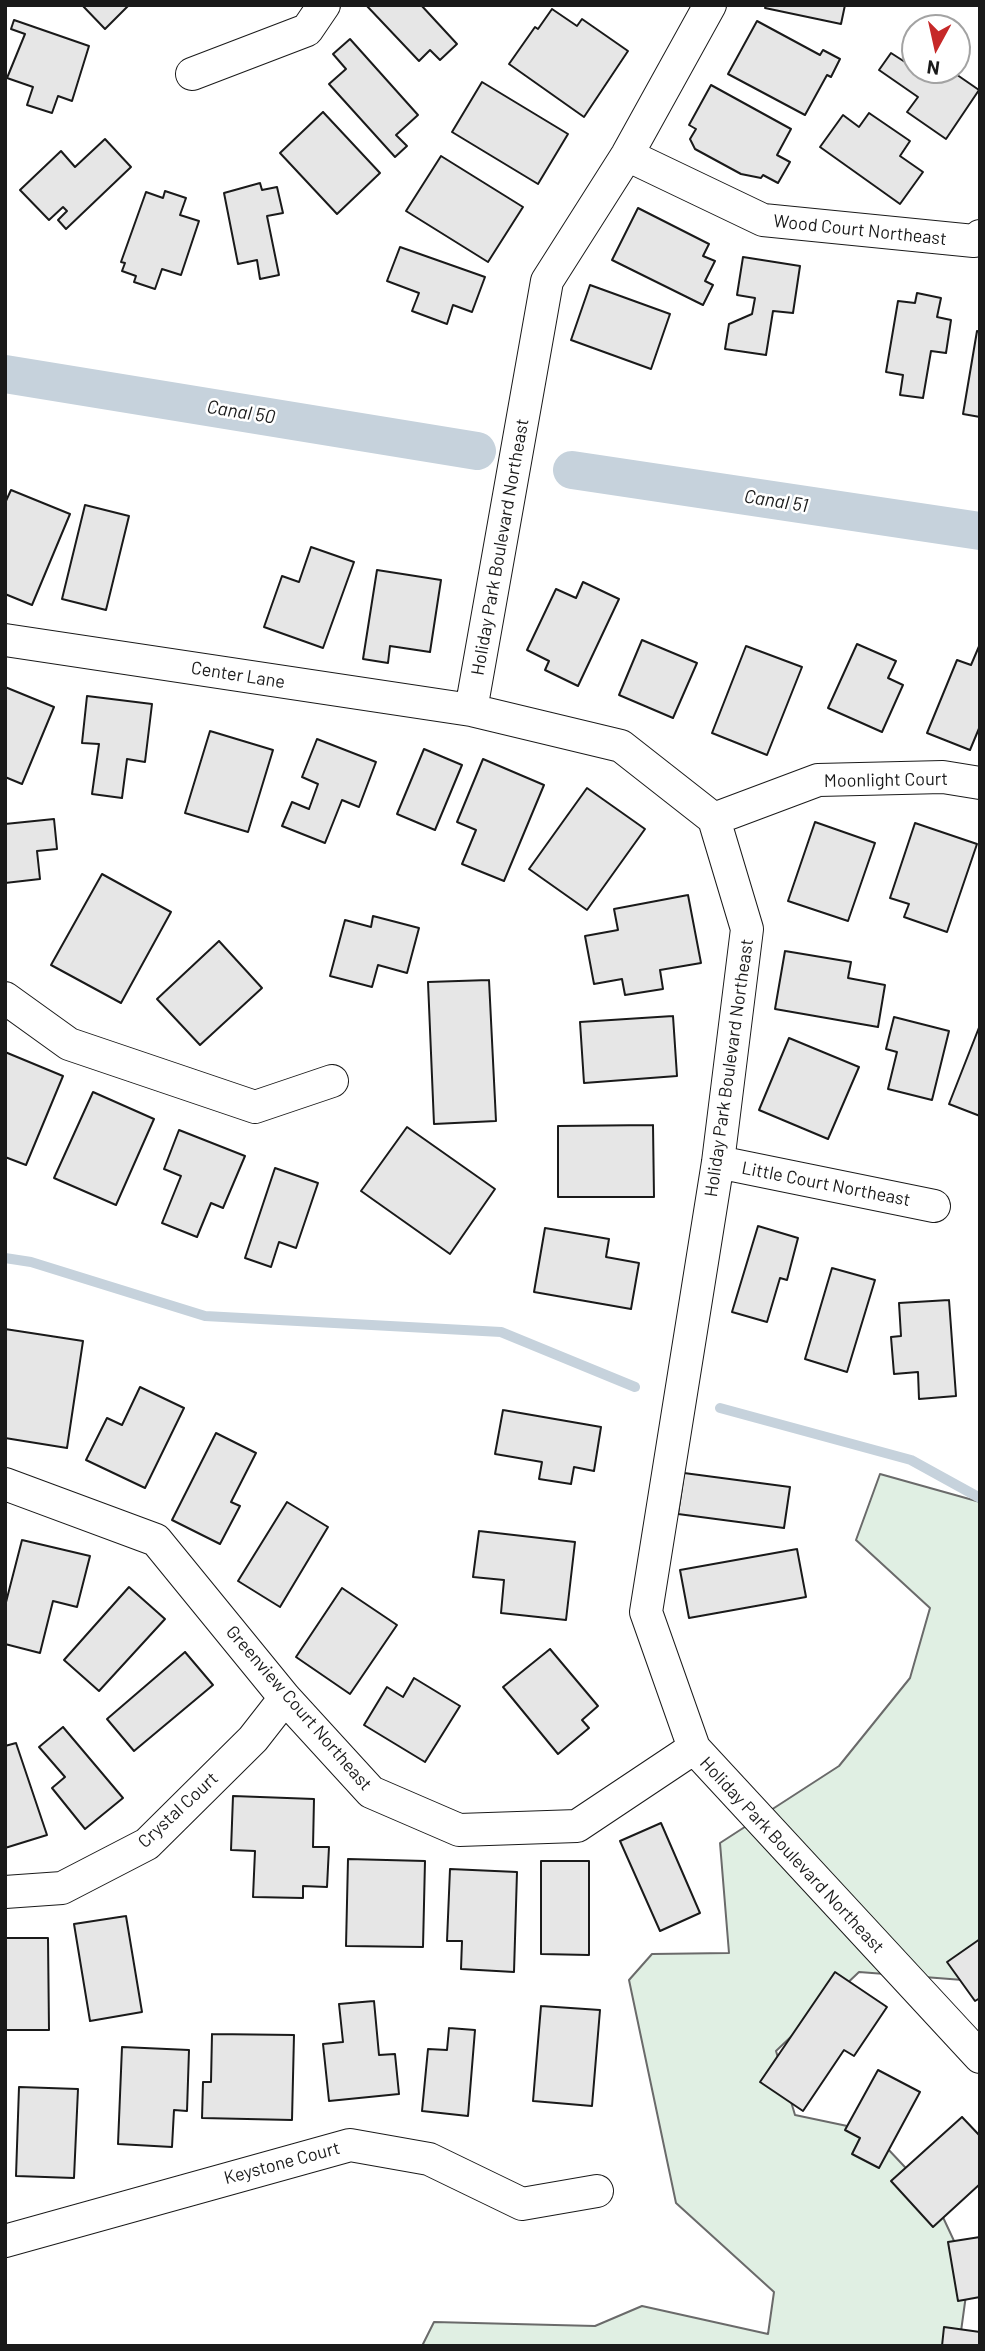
<!DOCTYPE html>
<html>
<head>
<meta charset="utf-8">
<style>
  body { margin:0 }
  #map { position:relative; width:985px; height:2351px; overflow:hidden; background:#fff; font-family:Barlow,sans-serif }
  canvas { display:block }
  .frame { position:absolute; inset:0; border:7px solid #1a1a1a; pointer-events:none }
  .north { position:absolute; left:901px; top:14px; width:70px; height:70px; box-sizing:border-box; background:#fff; border:2px solid #a3a3a3; border-radius:50%; rotate:188deg; font-size:19px; font-weight:700; line-height:28px; text-align:center; color:#1a1a1a }
  .north::after { content:''; display:block; margin:auto; width:24px; height:32px; background:#c62828; clip-path:polygon(50% 0,100% 100%,50% 72%,0 100%) }
</style>
</head>
<body>
<div id="map">
<canvas width="985" height="2351"></canvas>
<div class="frame"></div>
<div class="north">N</div>
</div>
<script>
const ctx = document.querySelector('canvas').getContext('2d');
ctx.lineJoin = 'round';
function fill(path, color) {
  ctx.fillStyle = color;
  ctx.fill(path, 'evenodd');
}
function poly(rows) {
  const path = new Path2D();
  for (const r of rows) {
    path.moveTo(r[0], r[1]);
    for (let i = 2; i < r.length; i += 2) path.lineTo(r[i], r[i + 1]);
  }
  return path;
}
function strokePath(path, color, width, dash) {
  ctx.strokeStyle = color;
  ctx.lineWidth = width;
  ctx.lineCap = dash ? 'butt' : 'round';
  ctx.setLineDash(dash || []);
  ctx.stroke(path);
}
function label(font, color, halo, rows, align = 'center') {
  ctx.font = font + ' Barlow,sans-serif';
  ctx.lineWidth = 5;
  ctx.setLineDash([]);
  ctx.textBaseline = 'middle';
  ctx.strokeStyle = halo;
  ctx.fillStyle = color;
  for (const [text, x, y, turn = 0] of rows) {
    ctx.save();
    ctx.translate(x, y);
    ctx.rotate((+turn || 0) * Math.PI / 180);
    ctx.textAlign = isNaN(turn) ? turn : align;
    if (halo) ctx.strokeText(text, 0, 0);
    ctx.fillText(text, 0, 0);
    ctx.restore();
  }
}
const green = poly([
  [880,1474,980,1502,980,1962,963,1980,859,1972,776,2051,795,2115,871,2131,934,2198,969,2273,959,2346,422,2346,434,2322,595,2326,642,2306,768,2334,774,2292,676,2203,629,1980,652,1954,729,1953,720,1843,839,1766,910,1678,930,1608,856,1540,880,1474]
]);
const stream = poly([
  [5,1258,31,1262,205,1316,501,1332,635,1387],
  [720,1408,911,1460,980,1498]
]);
const canal = poly([
  [5,374,477,451],
  [572,470,980,531]
]);
const building = poly([
  [82,5,129,5,105,29,82,5],
  [366,5,421,5,457,44,440,60,430,50,419,61,366,5],
  [766,5,845,5,841,24,765,8,766,5],
  [552,9,577,26,582,19,628,51,584,117,509,64,535,27,538,29,552,9],
  [14,20,89,46,72,101,58,96,52,113,27,105,33,87,7,78,25,34,11,29,14,20],
  [757,21,820,55,823,50,840,59,831,77,827,75,805,115,728,74,757,21],
  [350,39,418,115,396,135,407,146,395,157,329,84,346,69,333,54,350,39],
  [915,48,915,70,950,70,979,90,946,139,907,112,918,97,879,70,891,53,905,62,915,48],
  [482,82,568,134,538,184,452,132,482,82],
  [711,85,791,129,777,155,790,162,778,183,763,175,761,178,741,174,695,149,690,139,696,129,689,125,711,85],
  [323,112,380,173,337,214,280,153,323,112],
  [869,113,910,141,900,156,923,172,900,204,820,147,843,115,859,127,869,113],
  [105,139,131,167,66,229,58,220,67,211,63,207,49,220,20,190,61,151,75,167,105,139],
  [441,156,523,207,488,262,406,211,441,156],
  [260,183,262,190,277,187,283,213,267,216,279,275,260,279,257,260,238,264,224,193,260,183],
  [165,191,186,198,180,215,199,221,181,275,162,269,155,289,134,282,136,276,122,271,125,263,121,262,146,192,163,198,165,191],
  [638,208,709,244,703,256,715,261,705,281,713,285,703,305,612,260,638,208],
  [400,247,485,277,472,312,453,305,447,324,412,311,419,293,387,281,400,247],
  [743,257,800,266,793,313,773,311,766,355,725,349,729,324,752,314,755,298,737,295,743,257],
  [590,285,670,314,651,369,571,340,590,285],
  [917,293,941,298,937,317,951,320,946,353,931,351,923,398,900,395,903,375,886,372,898,301,915,303,917,293],
  [977,331,980,332,980,417,963,414,977,331],
  [11,490,70,514,32,605,5,594,5,503,11,490],
  [85,505,129,516,106,610,62,599,85,505],
  [311,547,354,562,323,648,264,627,282,576,299,582,311,547],
  [377,570,441,580,430,652,390,646,388,663,363,659,377,570],
  [583,582,619,599,578,686,545,670,549,661,527,650,556,589,576,598,583,582],
  [642,640,697,663,673,718,619,695,642,640],
  [857,644,896,661,888,678,903,685,882,732,828,708,857,644],
  [980,644,980,726,970,750,927,733,957,660,971,665,980,644],
  [746,646,802,667,767,755,712,733,746,646],
  [5,687,54,707,22,784,5,777,5,687],
  [87,696,152,704,145,762,127,759,122,798,92,794,99,744,82,743,87,696],
  [210,731,273,750,248,832,185,813,210,731],
  [317,739,376,762,359,807,342,800,325,843,282,826,292,802,309,809,318,784,302,777,317,739],
  [424,749,462,765,435,830,397,814,424,749],
  [483,759,544,785,504,881,462,864,476,830,457,822,483,759],
  [587,788,645,829,587,910,529,869,587,788],
  [54,819,57,849,37,851,40,879,5,883,5,824,54,819],
  [815,822,875,843,848,921,788,901,815,822],
  [915,823,977,844,947,932,904,917,909,904,890,898,915,823],
  [102,874,171,912,121,1003,51,965,102,874],
  [688,895,701,963,660,970,663,989,625,995,622,979,594,984,585,936,618,930,614,909,688,895],
  [373,916,419,928,407,973,378,965,372,987,330,976,345,920,371,927,373,916],
  [219,941,262,988,200,1045,157,999,219,941],
  [785,951,851,962,848,978,885,985,878,1027,775,1009,785,951],
  [489,980,496,1121,434,1124,428,982,489,980],
  [673,1016,677,1076,584,1083,580,1022,673,1016],
  [894,1017,949,1031,932,1100,888,1089,897,1052,886,1049,894,1017],
  [980,1025,980,1116,949,1104,980,1025],
  [789,1038,859,1067,828,1139,759,1110,789,1038],
  [5,1052,63,1076,26,1165,5,1157,5,1052],
  [93,1092,154,1119,116,1205,54,1178,93,1092],
  [653,1125,654,1197,558,1197,558,1126,653,1125],
  [407,1127,495,1189,450,1254,361,1191,407,1127],
  [179,1130,245,1156,223,1208,211,1203,197,1237,162,1223,181,1176,164,1169,179,1130],
  [275,1168,318,1183,296,1248,279,1242,271,1267,245,1258,275,1168],
  [758,1226,798,1238,787,1280,780,1278,767,1322,732,1312,758,1226],
  [545,1228,609,1239,606,1257,639,1263,631,1309,534,1292,545,1228],
  [832,1268,875,1280,847,1372,805,1359,832,1268],
  [949,1300,956,1396,919,1399,918,1372,894,1374,891,1337,901,1336,899,1303,949,1300],
  [5,1329,83,1341,67,1448,5,1438,5,1329],
  [140,1387,184,1408,145,1488,86,1460,107,1418,122,1425,140,1387],
  [503,1410,601,1427,594,1471,574,1467,571,1484,539,1479,542,1462,495,1454,503,1410],
  [216,1433,256,1453,231,1502,240,1506,220,1544,172,1520,216,1433],
  [684,1473,790,1487,784,1528,678,1514,684,1473],
  [287,1502,328,1527,280,1607,238,1581,287,1502],
  [479,1531,575,1542,566,1620,501,1613,504,1580,473,1577,479,1531],
  [22,1540,90,1556,77,1607,53,1601,40,1653,5,1644,5,1606,22,1540],
  [797,1549,806,1597,689,1618,680,1570,797,1549],
  [129,1587,165,1619,99,1691,64,1660,129,1587],
  [342,1588,397,1625,350,1694,296,1657,342,1588],
  [550,1649,598,1706,582,1720,589,1728,558,1754,503,1687,550,1649],
  [185,1652,213,1685,134,1751,107,1719,185,1652],
  [414,1678,460,1706,425,1762,364,1725,387,1687,403,1697,414,1678],
  [63,1727,123,1798,85,1829,52,1788,65,1777,39,1747,63,1727],
  [16,1743,47,1835,5,1848,5,1746,16,1743],
  [233,1796,314,1799,313,1847,329,1847,327,1887,303,1886,303,1898,253,1897,255,1851,231,1850,233,1796],
  [661,1823,700,1913,660,1931,620,1841,661,1823],
  [348,1859,425,1861,423,1947,346,1946,348,1859],
  [541,1861,589,1861,589,1955,541,1954,541,1861],
  [450,1869,517,1872,514,1972,461,1969,462,1941,447,1941,450,1869],
  [126,1916,142,2012,90,2021,74,1924,126,1916],
  [5,1938,48,1938,49,2030,5,2030,5,1938],
  [980,1939,980,1998,975,2001,947,1962,980,1939],
  [835,1972,887,2007,854,2056,844,2050,803,2111,760,2082,835,1972],
  [374,2001,379,2055,395,2054,399,2094,329,2101,323,2044,343,2042,339,2004,374,2001],
  [541,2006,600,2010,592,2106,533,2101,541,2006],
  [449,2028,475,2030,468,2116,422,2111,428,2049,447,2050,449,2028],
  [212,2034,294,2035,292,2120,202,2118,203,2082,211,2082,212,2034],
  [122,2047,189,2050,187,2111,174,2110,172,2147,118,2144,122,2047],
  [878,2070,920,2092,879,2168,852,2154,860,2138,845,2130,878,2070],
  [19,2087,78,2089,74,2178,16,2176,19,2087],
  [962,2117,980,2136,980,2184,933,2227,891,2181,962,2117],
  [980,2237,980,2297,958,2301,948,2242,980,2237],
  [944,2327,980,2332,980,2346,942,2346,944,2327]
]);
const street = poly([
  [192,74,307,30,324,5],
  [627,155,763,220,974,241,980,236],
  [5,640,471,710,621,746,714,819,747,929,718,1162,646,1612,694,1748,980,2057],
  [471,710,547,281,627,155,710,5],
  [714,819,818,780,943,777,980,783],
  [5,998,69,1044,255,1107,332,1081],
  [718,1162,934,1206],
  [5,1484,156,1540,285,1698,371,1792,459,1830,577,1826,694,1748],
  [5,1892,62,1888,147,1844,253,1739,285,1698],
  [5,2241,350,2145,429,2159,522,2204,597,2191]
]);
const streetNames = [
  ["Wood Court Northeast",860,230,6],
  ["Holiday Park Boulevard Northeast",500,547,-80],
  ["Center Lane",238,675,9],
  ["Moonlight Court",886,780,-1],
  ["Holiday Park Boulevard Northeast",729,1068,-82],
  ["Little Court Northeast",826,1184,11],
  ["Greenview Court Northeast",299,1708,49],
  ["Crystal Court",178,1810,-43],
  ["Holiday Park Boulevard Northeast",792,1855,47],
  ["Keystone Court",282,2163,-15]
];
const waterNames = [
  ["Canal 50",241,412,9],
  ["Canal 51",776,501,9]
];
fill(green, '#e0efe3');
strokePath(green, '#6a6a6a', 2);
strokePath(stream, '#c6d2dc', 10);
strokePath(canal, '#c6d2dc', 38);
fill(building, '#e6e6e6');
strokePath(building, '#1a1a1a', 2);
strokePath(street, '#1a1a1a', 34);
strokePath(street, '#fff', 32);
label('18px', '#1a1a1a', '#fff', streetNames);
label('italic 19px', '#1a1a1a', '#fff', waterNames);
</script>
</body>
</html>
